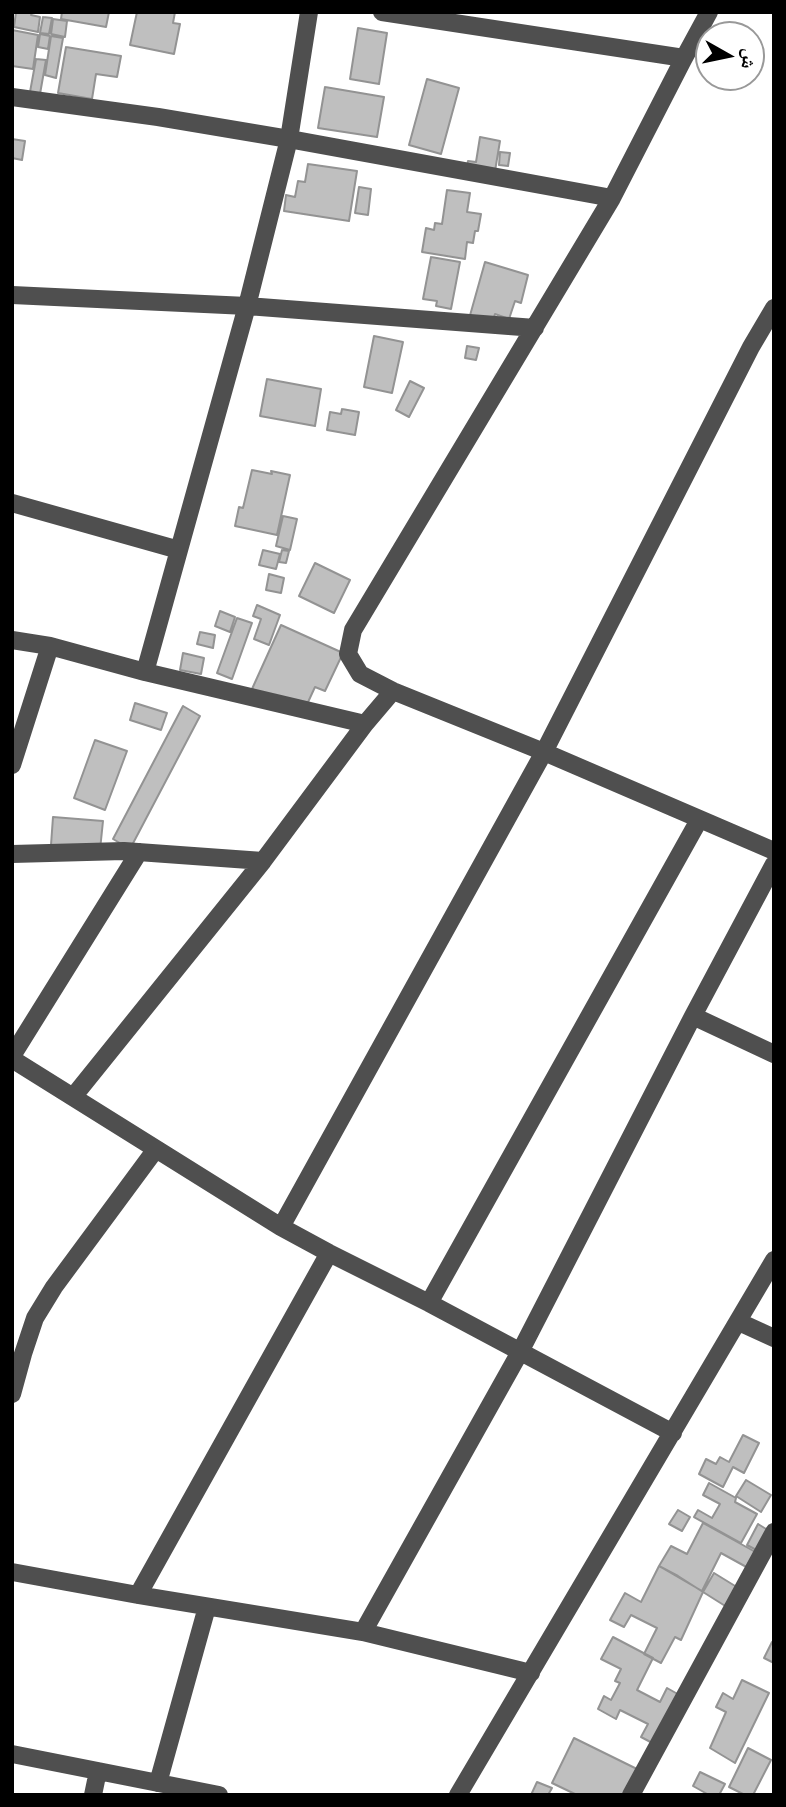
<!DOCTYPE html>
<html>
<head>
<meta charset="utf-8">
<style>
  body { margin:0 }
  #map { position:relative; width:786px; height:1807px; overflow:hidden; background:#fff; font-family:"DM Sans","Noto Naskh Arabic",sans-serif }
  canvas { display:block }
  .frame { position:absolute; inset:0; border:14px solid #000; pointer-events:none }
  .north { position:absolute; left:695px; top:21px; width:70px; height:70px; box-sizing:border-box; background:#fff; border:2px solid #999; border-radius:50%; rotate:99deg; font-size:19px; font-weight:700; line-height:28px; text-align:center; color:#000 }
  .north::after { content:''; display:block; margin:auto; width:24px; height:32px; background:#000; clip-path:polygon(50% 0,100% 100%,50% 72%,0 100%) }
</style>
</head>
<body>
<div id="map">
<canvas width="786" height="1807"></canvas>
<div class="frame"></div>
<div class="north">ش</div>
</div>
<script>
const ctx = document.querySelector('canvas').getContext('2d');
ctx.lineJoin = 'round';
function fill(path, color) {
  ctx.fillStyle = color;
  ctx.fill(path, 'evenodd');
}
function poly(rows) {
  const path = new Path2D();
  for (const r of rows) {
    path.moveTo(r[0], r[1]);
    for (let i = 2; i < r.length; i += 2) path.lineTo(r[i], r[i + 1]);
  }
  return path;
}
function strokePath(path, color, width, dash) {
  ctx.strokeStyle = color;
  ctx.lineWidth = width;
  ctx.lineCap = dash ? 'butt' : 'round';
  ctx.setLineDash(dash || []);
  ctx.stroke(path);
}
const building = poly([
  [16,12,32,12,31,15,40,17,38,32,14,27,16,12],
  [62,12,109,12,106,27,61,19,62,12],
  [137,12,175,12,173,23,180,24,174,54,130,45,137,12],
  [43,17,52,18,49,34,40,33,43,17],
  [53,19,67,21,65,37,51,34,53,19],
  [358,28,387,33,379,84,350,79,358,28],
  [12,30,38,35,33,69,12,66,12,30],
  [40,34,50,36,48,49,38,47,40,34],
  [51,36,63,38,56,78,45,75,51,36],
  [66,47,121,56,117,77,96,74,92,99,58,93,66,47],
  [36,59,46,60,40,94,30,92,36,59],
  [427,79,459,88,441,154,409,145,427,79],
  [325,87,384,97,377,137,318,128,325,87],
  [480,137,500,141,495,171,467,166,468,161,476,162,480,137],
  [12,139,25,141,22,160,12,158,12,139],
  [500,152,510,153,508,166,499,165,500,152],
  [308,164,357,171,349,221,284,211,286,195,295,197,298,181,305,182,308,164],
  [359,187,371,189,368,215,355,213,359,187],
  [447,190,470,193,467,212,481,214,478,231,475,231,473,243,467,242,465,259,422,252,426,228,434,230,435,223,442,224,447,190],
  [431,257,460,262,451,309,436,306,437,301,423,299,431,257],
  [485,262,528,275,521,303,515,301,509,319,495,314,491,326,469,319,485,262],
  [374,336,403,342,392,393,364,387,374,336],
  [467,346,479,348,476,360,465,358,467,346],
  [267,379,321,389,315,426,260,416,267,379],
  [410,381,424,388,409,417,396,410,410,381],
  [342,409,359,412,355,435,327,430,330,412,341,414,342,409],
  [252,470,272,474,271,471,290,475,277,535,235,526,239,507,243,508,252,470],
  [283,516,297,519,290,550,276,546,283,516],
  [263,550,280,554,276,569,259,565,263,550],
  [282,550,289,551,286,563,279,562,282,550],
  [315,563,350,580,334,613,299,596,315,563],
  [269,574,284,578,281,593,266,590,269,574],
  [257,605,280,615,269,645,254,639,261,619,253,616,257,605],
  [220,611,235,617,230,632,215,626,220,611],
  [237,618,252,623,232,679,217,673,237,618],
  [281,625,343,653,325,691,315,687,303,713,252,689,281,625],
  [200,632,215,635,213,648,197,644,200,632],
  [183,653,204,658,201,674,180,670,183,653],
  [135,703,167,713,161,730,130,720,135,703],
  [183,706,200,716,130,849,113,839,183,706],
  [95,740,127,751,105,810,74,798,95,740],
  [53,817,103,821,100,850,51,845,53,817],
  [743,1435,759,1443,744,1473,733,1467,723,1487,699,1474,706,1459,716,1464,720,1457,729,1462,743,1435],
  [746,1480,771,1495,761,1512,736,1496,746,1480],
  [709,1483,736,1498,735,1502,757,1514,741,1543,694,1517,698,1510,712,1518,720,1504,703,1495,709,1483],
  [678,1510,690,1517,682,1531,669,1524,678,1510],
  [703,1523,759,1554,750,1569,721,1553,702,1591,659,1566,671,1546,687,1554,703,1523],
  [758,1524,771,1532,760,1552,747,1545,758,1524],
  [659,1566,678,1576,703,1592,681,1640,675,1637,661,1663,644,1654,657,1628,631,1615,624,1627,610,1620,625,1593,641,1602,659,1566],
  [714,1573,740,1589,730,1609,703,1592,714,1573],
  [613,1637,653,1658,637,1690,660,1702,667,1688,683,1697,658,1746,641,1737,648,1724,620,1710,616,1719,598,1709,604,1696,611,1700,620,1683,615,1681,621,1669,601,1659,613,1637],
  [772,1642,774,1643,774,1663,764,1658,772,1642],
  [742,1680,769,1693,735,1763,710,1748,726,1712,716,1707,723,1693,733,1699,742,1680],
  [574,1738,639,1770,626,1795,577,1795,552,1783,574,1738],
  [748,1748,771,1760,753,1795,745,1795,729,1787,748,1748],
  [700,1772,725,1784,719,1795,709,1795,693,1786,700,1772],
  [537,1782,552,1788,548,1795,531,1795,537,1782]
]);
const minor = poly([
  [382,12,684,58],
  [709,12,684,58,612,198,353,630,348,654,360,674,393,691,544,752,774,851],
  [12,97,158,117,289,139,612,198],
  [12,295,247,306,535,328],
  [12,503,179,550],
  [12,640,50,646,145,672,365,724],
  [145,672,247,306,289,139,309,12],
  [12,765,50,646],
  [12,854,124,851,263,861],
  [693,1016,774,1054],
  [12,1056,139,852],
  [12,1059,281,1227,329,1253,429,1303,673,1433],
  [73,1097,263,861,365,724,393,691],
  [281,1227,544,752,751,347,774,308],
  [429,1303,699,820],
  [739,1322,774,1338],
  [12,1394,23,1354,35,1318,54,1287,156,1149],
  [12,1572,138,1595,363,1632,531,1673],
  [138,1595,329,1253],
  [363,1632,520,1352,693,1016,774,864],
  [12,1754,219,1795],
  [158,1783,207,1607],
  [93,1795,98,1771],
  [458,1795,774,1260],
  [631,1795,774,1532]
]);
fill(building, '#bfbfbf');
strokePath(building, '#939393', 2);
strokePath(minor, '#4f4f4f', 18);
</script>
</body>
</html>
